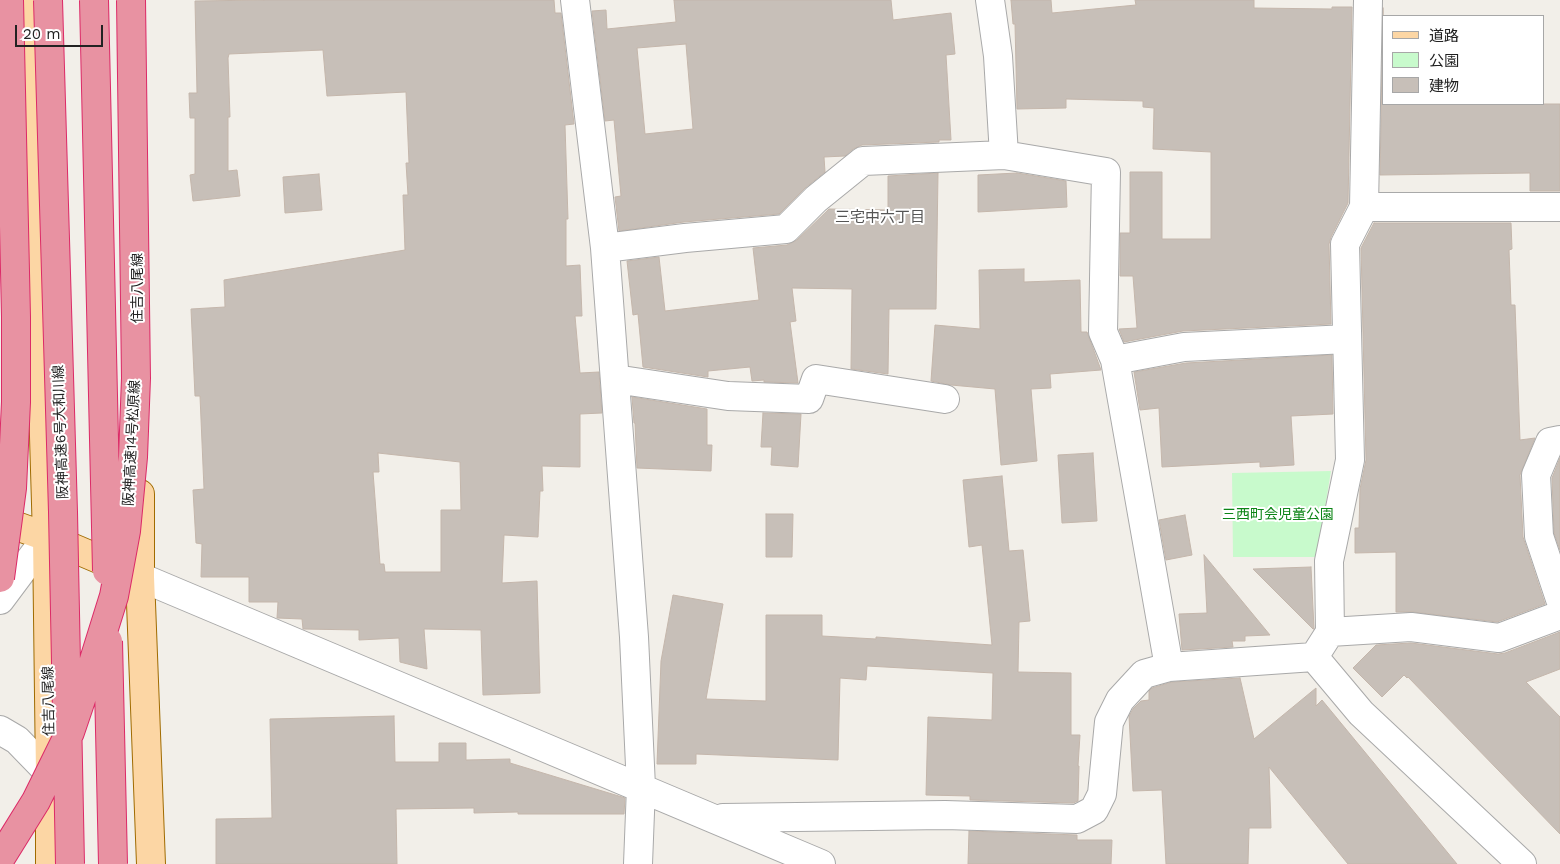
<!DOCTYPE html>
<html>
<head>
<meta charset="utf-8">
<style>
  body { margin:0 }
  #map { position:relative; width:1560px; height:864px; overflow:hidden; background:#f2efe9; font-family:"Work Sans","Noto Sans JP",sans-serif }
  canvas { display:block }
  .legend { position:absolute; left:1382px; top:15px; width:162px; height:90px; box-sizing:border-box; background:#fff; border:1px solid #a7a7a7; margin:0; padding:6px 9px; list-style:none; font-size:15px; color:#222 }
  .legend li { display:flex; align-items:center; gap:10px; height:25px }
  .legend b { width:25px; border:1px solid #a7a7a7 }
  .scale { position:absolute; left:15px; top:25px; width:88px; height:22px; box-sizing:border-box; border:2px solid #222; border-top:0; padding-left:6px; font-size:15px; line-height:18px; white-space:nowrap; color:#222; -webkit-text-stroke:4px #fff; paint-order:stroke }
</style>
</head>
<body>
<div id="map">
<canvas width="1560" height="864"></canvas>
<ul class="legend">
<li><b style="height:6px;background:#fcd6a4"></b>道路</li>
<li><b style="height:14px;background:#c8facc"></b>公園</li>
<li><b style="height:14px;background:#c7bfb8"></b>建物</li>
</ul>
<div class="scale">20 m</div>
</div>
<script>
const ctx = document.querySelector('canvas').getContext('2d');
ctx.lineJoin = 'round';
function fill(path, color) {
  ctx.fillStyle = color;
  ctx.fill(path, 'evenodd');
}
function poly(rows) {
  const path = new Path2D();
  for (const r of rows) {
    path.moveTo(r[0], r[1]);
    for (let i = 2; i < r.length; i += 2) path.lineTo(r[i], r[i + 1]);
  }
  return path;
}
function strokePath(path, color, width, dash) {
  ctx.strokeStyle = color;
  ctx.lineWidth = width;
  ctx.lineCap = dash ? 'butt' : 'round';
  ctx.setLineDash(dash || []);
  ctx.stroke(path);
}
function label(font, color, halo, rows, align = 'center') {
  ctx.font = font + ' "Work Sans","Noto Sans JP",sans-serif';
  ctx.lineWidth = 4;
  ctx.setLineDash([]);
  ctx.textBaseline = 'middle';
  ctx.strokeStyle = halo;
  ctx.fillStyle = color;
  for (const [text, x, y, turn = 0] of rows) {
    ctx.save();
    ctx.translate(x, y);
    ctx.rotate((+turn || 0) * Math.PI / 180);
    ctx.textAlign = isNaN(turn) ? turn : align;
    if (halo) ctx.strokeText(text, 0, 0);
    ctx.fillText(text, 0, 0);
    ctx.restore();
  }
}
const park = poly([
  [1331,471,1317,557,1233,557,1232,473]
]);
const building = poly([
  [264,0,554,0,555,13,561,13,574,124,565,125,568,219,566,219,566,266,580,265,582,316,575,316,580,373,599,372,602,413,580,414,580,467,542,466,543,491,540,491,538,537,504,535,502,583,537,581,540,693,483,695,481,630,424,629,427,669,400,662,399,638,359,640,359,630,303,629,302,619,277,618,278,602,249,602,249,577,201,577,202,544,196,543,193,490,204,489,200,396,195,396,191,309,225,307,224,280,405,250,403,195,408,195,406,163,409,163,406,92,327,96,323,50,229,54,228,58,230,117,228,117,228,171,237,170,240,196,193,201,190,175,195,174,195,118,190,118,189,93,197,93,195,1,264,0],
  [378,453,460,462,461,510,441,510,441,572,385,572,384,564,380,564,373,472,379,472,378,453],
  [674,0,891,0,893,20,951,13,955,54,946,55,951,140,939,140,939,142,862,145,853,149,845,156,824,157,825,172,805,188,779,214,684,222,619,231,615,197,621,196,614,120,605,121,592,11,606,10,607,29,676,22,674,0],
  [686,44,693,129,645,134,637,48,686,44],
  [1011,0,1051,0,1052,13,1136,5,1135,0,1254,0,1254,8,1332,9,1332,7,1352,7,1348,203,1331,237,1329,244,1331,324,1183,331,1124,342,1119,329,1137,328,1133,276,1120,276,1120,233,1130,233,1130,172,1162,172,1162,239,1211,239,1211,152,1153,149,1154,108,1143,107,1143,101,1066,99,1066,108,1017,109,1015,24,1013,24,1011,0],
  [1383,8,1384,104,1560,104,1560,191,1530,191,1530,173,1380,175,1383,8],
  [938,173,936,309,889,309,888,374,851,369,852,289,792,288,796,321,790,322,798,383,764,382,764,380,752,381,750,367,708,371,708,377,643,367,638,314,633,315,627,261,659,257,665,311,759,300,753,248,787,245,797,240,829,209,888,210,888,176,938,173],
  [1017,173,1066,181,1067,207,978,212,978,175,1017,173],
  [319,174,322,210,285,213,283,177,319,174],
  [1374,223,1511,223,1512,249,1509,250,1511,305,1515,305,1520,440,1535,438,1520,475,1523,537,1545,604,1497,622,1413,612,1396,612,1396,552,1355,553,1355,528,1359,528,1360,489,1366,460,1361,248,1374,223],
  [1024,269,1024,282,1080,280,1081,332,1087,332,1101,370,1050,374,1051,388,1031,389,1037,461,1001,465,995,389,951,385,931,381,935,325,980,329,979,270,1024,269],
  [1332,355,1333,414,1291,416,1294,465,1260,467,1260,462,1162,467,1159,408,1140,410,1134,372,1186,363,1332,355],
  [632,397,707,409,707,445,712,445,711,471,637,468,635,423,634,423,632,397],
  [763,413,801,414,798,467,771,465,772,447,761,447,763,413],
  [1093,453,1097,521,1062,523,1058,455,1093,453],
  [1560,458,1560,550,1554,533,1552,478,1560,458],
  [1002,476,1009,551,1023,550,1030,621,1019,622,1018,672,1071,673,1071,735,1080,735,1078,766,1079,766,1078,801,1073,803,970,800,970,796,926,795,928,717,992,720,993,673,867,666,866,680,840,678,838,760,696,754,696,764,657,764,661,661,673,595,723,604,706,699,766,701,766,615,822,615,822,636,876,639,876,637,992,645,982,545,969,547,963,480,1002,476],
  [766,514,793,514,792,557,766,557,766,514],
  [1185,515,1192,555,1166,560,1159,520,1185,515],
  [1204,555,1270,635,1245,636,1245,641,1232,641,1233,647,1182,650,1179,614,1207,613,1204,555],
  [1311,567,1314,629,1313,629,1253,569,1311,567],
  [1560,632,1560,669,1526,682,1560,717,1560,834,1408,677,1407,678,1404,675,1382,697,1353,668,1376,645,1411,643,1498,654,1505,653,1560,632],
  [1240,678,1254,739,1316,688,1316,706,1322,700,1457,864,1348,864,1269,767,1271,828,1249,828,1248,864,1166,864,1162,790,1133,791,1129,716,1133,709,1141,701,1149,700,1149,691,1152,688,1172,682,1240,678],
  [394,716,395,762,439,762,439,743,466,743,466,760,510,759,510,763,622,797,625,798,624,814,518,814,518,812,474,813,474,808,396,809,397,864,216,864,216,819,272,818,270,719,394,716],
  [969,831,1077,835,1077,840,1112,840,1111,864,968,864,969,831]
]);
const minor = poly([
  [575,0,605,248,634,637,641,787,638,864],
  [990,0,998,56,1004,155],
  [1364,207,1560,207],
  [605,248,685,238,786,229,816,199,863,161,1004,155,1106,172,1103,332,1115,360,1169,667],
  [1115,360,1184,347,1347,339],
  [615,379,728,396,809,399,816,379,945,399],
  [1560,440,1550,442,1536,475,1539,536,1560,599],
  [140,577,821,864],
  [0,600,47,537],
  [1330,632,1411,627,1499,638,1560,615],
  [1314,657,1330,632,1329,561,1350,460,1345,244,1364,207,1368,0],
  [1314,657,1361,713,1522,864],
  [0,730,17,740,50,774],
  [723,818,945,815,1077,819,1094,810,1102,794,1109,722,1120,700,1144,674,1169,667,1314,657]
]);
const major = poly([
  [31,0,47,537,50,774,50,864],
  [140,494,140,577,151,864],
  [0,520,47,537,127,571]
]);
const highwayBridge = poly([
  [48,0,63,512,70,864],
  [94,0,107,571],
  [0,578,12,488,16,402,16,317,9,0],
  [108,641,113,864],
  [0,859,36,801,70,732,90,673,114,596,126,531,133,457,136,378,131,0]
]);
const streetNames = [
  ["住吉八尾線",138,288,-90],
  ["阪神高速6号大和川線",61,432,-92],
  ["阪神高速14号松原線",132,443,-87],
  ["住吉八尾線",49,701,-91]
];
const parkNames = [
  ["三西町会児童公園",1278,515]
];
const neighbourhoodNames = [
  ["三宅中六丁目",880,218]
];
fill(park, '#c8facc');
fill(building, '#c7bfb8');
strokePath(building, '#c4b6ab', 1);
strokePath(minor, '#a9a9a9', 30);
strokePath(major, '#a06b00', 30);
strokePath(minor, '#fff', 28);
strokePath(major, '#fcd6a4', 28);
strokePath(highwayBridge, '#dc2a67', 30, []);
strokePath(highwayBridge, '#e892a2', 28);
label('14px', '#222', '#fff', streetNames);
label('14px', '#0c8416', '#fff', parkNames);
label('15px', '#555', '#fff', neighbourhoodNames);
</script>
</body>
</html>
